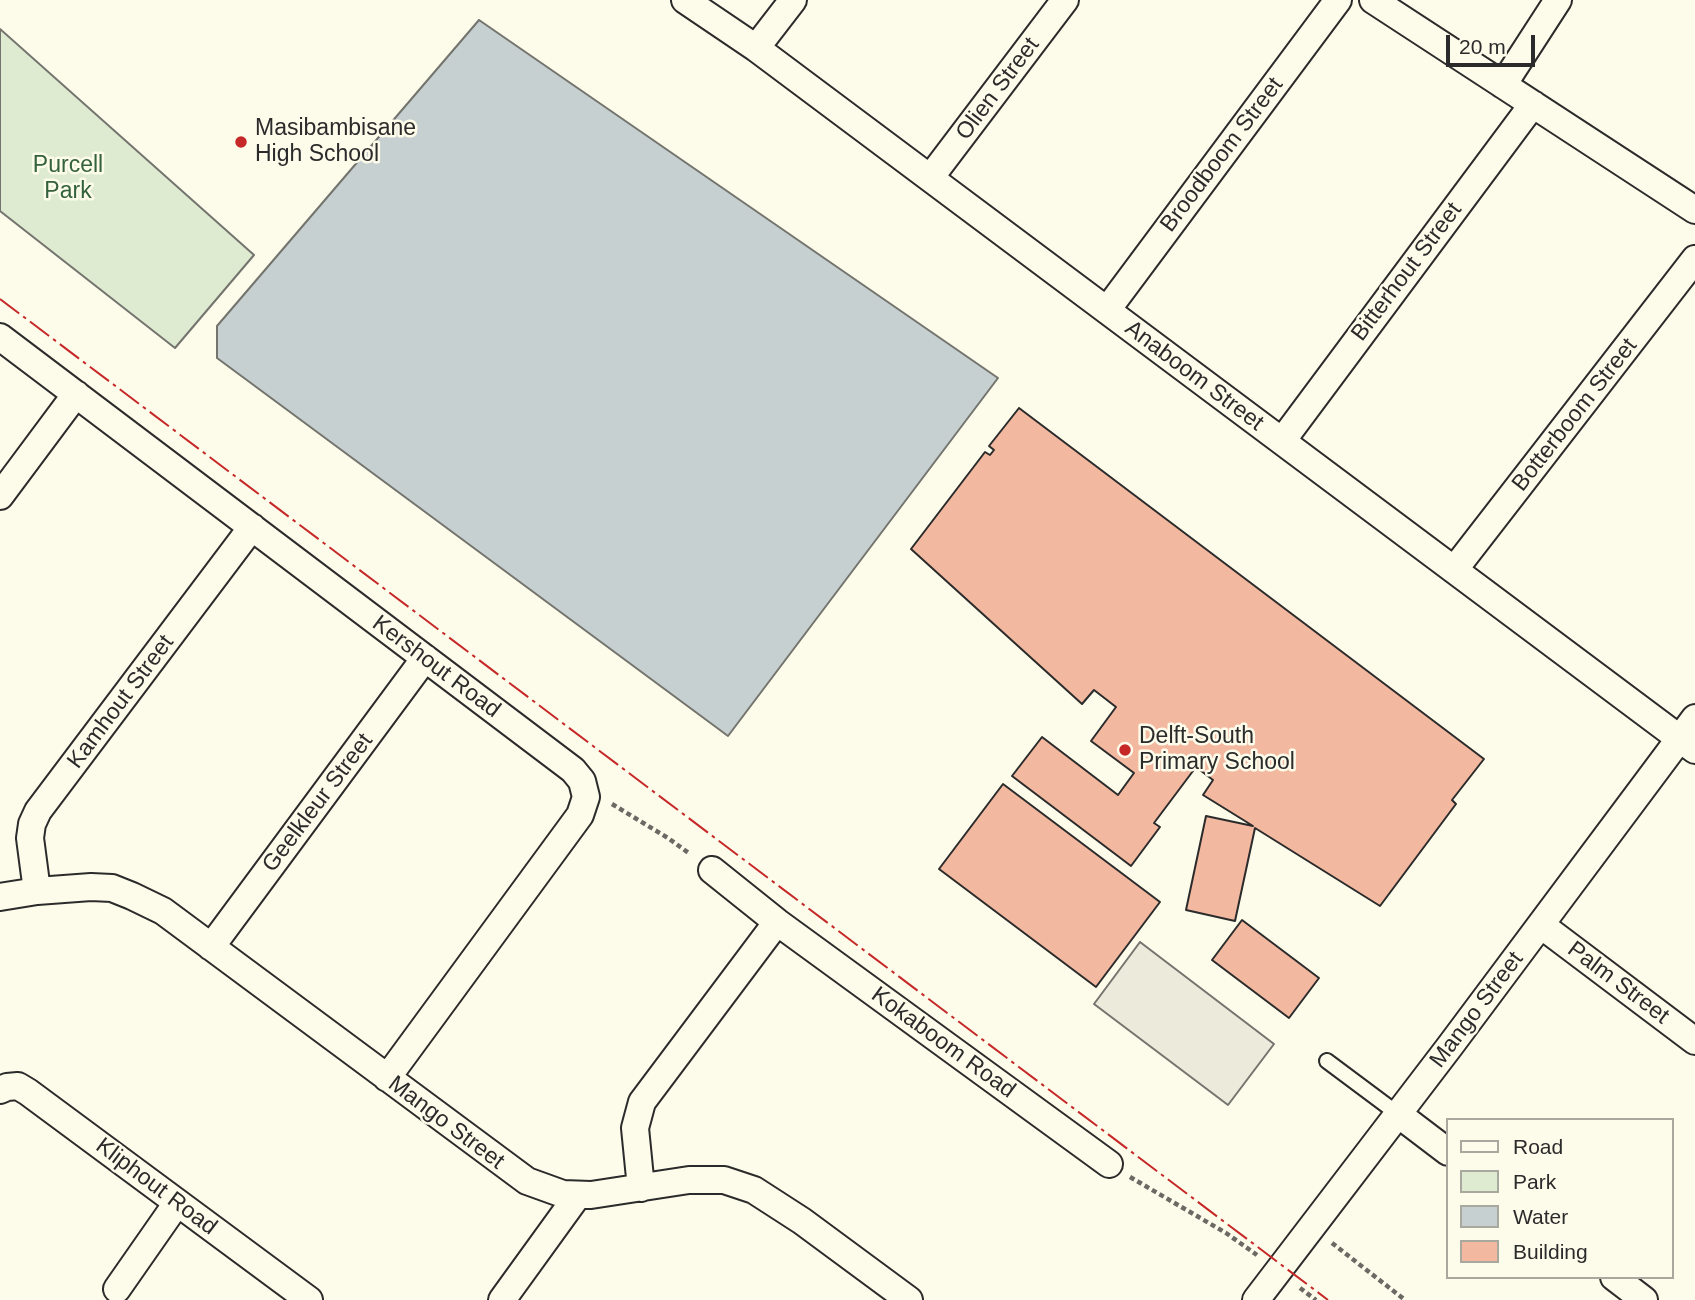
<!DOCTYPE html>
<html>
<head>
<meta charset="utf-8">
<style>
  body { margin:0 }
  #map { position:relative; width:1695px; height:1300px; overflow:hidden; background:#fdfbea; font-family:Helvetica,sans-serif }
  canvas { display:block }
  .legend { position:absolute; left:1446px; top:1118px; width:228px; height:161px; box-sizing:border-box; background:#fdfbea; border:2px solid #a9a89e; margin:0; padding:9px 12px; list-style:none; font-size:21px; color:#2b2b2b }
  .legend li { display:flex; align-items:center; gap:14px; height:35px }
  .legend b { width:35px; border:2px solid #a9a89e }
  .scale { position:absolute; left:1446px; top:35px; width:89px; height:32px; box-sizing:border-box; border:4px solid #2b2b2b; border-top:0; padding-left:9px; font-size:21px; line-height:24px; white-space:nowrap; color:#2b2b2b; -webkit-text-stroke:5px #fdfbea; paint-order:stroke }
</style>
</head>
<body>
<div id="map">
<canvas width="1695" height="1300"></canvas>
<ul class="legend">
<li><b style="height:9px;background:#fdfbea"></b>Road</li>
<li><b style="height:19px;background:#deebd1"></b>Park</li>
<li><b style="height:19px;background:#c7d0d0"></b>Water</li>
<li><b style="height:19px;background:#f2b8a0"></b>Building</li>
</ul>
<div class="scale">20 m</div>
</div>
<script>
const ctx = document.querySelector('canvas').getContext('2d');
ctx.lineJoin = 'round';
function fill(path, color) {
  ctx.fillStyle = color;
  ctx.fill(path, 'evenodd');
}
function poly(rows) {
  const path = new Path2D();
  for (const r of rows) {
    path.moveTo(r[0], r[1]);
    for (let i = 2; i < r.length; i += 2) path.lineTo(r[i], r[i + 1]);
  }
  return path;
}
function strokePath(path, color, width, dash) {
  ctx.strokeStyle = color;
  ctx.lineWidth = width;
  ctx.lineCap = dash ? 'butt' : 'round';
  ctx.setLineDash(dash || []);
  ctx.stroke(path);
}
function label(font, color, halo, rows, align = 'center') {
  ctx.font = font + ' Helvetica,sans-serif';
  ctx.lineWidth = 5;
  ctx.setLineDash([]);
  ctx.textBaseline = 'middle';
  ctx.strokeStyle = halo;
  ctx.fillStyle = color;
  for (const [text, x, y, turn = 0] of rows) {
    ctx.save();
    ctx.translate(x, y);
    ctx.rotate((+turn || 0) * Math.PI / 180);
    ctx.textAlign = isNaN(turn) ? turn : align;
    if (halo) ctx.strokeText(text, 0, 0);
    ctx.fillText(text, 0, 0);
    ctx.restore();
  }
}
const green = poly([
  [0,29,254,255,175,348,0,211,0,29]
]);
const parking = poly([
  [1140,942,1274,1044,1228,1105,1094,1004,1140,942]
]);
const water = poly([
  [479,20,998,378,728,736,217,358,217,326,479,20]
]);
const building = poly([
  [1019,408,1484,759,1452,800,1456,804,1380,906,1255,828,1235,921,1186,910,1206,816,1253,826,1203,795,1213,780,1196,767,1154,823,1160,827,1131,866,1012,776,1042,737,1118,795,1134,773,1091,741,1116,707,1094,690,1082,704,911,549,985,452,990,455,994,450,989,446,1019,408],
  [1003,784,1160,902,1096,987,939,869,1003,784],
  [1242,920,1319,978,1289,1018,1212,960,1242,920]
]);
const path = poly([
  [612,804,668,838,690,854],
  [1130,1177,1226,1233,1257,1255],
  [1332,1243,1405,1300],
  [1300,1288,1316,1300]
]);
const lane = poly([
  [1327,1061,1398,1114]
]);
const street = poly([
  [685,0,756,48],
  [793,0,756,48,1695,750],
  [1373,0,1695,210],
  [1503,85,1558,0],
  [930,178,1065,0],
  [1107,310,1338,0],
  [0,337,573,770,582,781,586,797,580,815,387,1078],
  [1282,441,1533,104],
  [0,496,76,394],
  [1454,570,1695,259],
  [712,870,777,922,1109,1164],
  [37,891,30,838,32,824,38,811,252,527],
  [0,897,37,891,91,887,112,888,132,896,163,911,527,1181,563,1194,591,1195,689,1180,724,1180,754,1190,802,1221,909,1300],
  [1541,925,1695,1041],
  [211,947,425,658],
  [0,1090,7,1087,18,1086,28,1092,309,1300],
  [1398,1114,1448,1152],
  [641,1188,635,1128,642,1102,777,922],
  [1614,1277,1644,1300],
  [117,1289,177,1203],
  [502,1300,578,1195],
  [1256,1300,1450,1046,1695,718]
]);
const power = poly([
  [0,299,1328,1300]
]);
const markers = [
  [241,142,7,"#c62828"],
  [1125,750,7,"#c62828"]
];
const streetNames = [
  ["Olien Street",998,89,-53],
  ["Broodboom Street",1222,155,-53],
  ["Bitterhout Street",1407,272,-53],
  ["Anaboom Street",1194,376,37],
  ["Botterboom Street",1575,415,-52],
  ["Kershout Road",436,667,37],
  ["Kamhout Street",121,702,-53],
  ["Geelkleur Street",318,803,-53],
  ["Palm Street",1618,983,37],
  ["Mango Street",1477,1010,-53],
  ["Kokaboom Road",943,1043,36],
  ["Mango Street",446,1123,37],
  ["Kliphout Road",156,1187,37]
];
const poiNames = [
  ["Masibambisane",255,129],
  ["High School",255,155],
  ["Delft-South",1139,737],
  ["Primary School",1139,763]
];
const parkNames = [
  ["Purcell",68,166],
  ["Park",68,192]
];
fill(green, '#deebd1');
strokePath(green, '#74746e', 2);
fill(parking, '#eceadb');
strokePath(parking, '#74746e', 2);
fill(water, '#c7d0d0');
strokePath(water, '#74746e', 2);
fill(building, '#f2b8a0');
strokePath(building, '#2b2b2b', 2);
strokePath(lane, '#2b2b2b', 18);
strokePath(street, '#2b2b2b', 30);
strokePath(path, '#6a6964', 4.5, [5, 3.5]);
strokePath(lane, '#fdfbea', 14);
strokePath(street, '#fdfbea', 26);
strokePath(power, '#c62828', 2, [24, 5, 3.5, 5]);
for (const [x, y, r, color] of markers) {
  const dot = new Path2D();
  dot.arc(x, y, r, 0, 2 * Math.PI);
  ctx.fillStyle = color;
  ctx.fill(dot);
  strokePath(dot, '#fdfbea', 2.5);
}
label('23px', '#2b2b2b', '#fdfbea', streetNames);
label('23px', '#2b2b2b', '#fdfbea', poiNames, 'left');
label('23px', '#34623c', '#fdfbea', parkNames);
</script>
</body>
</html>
